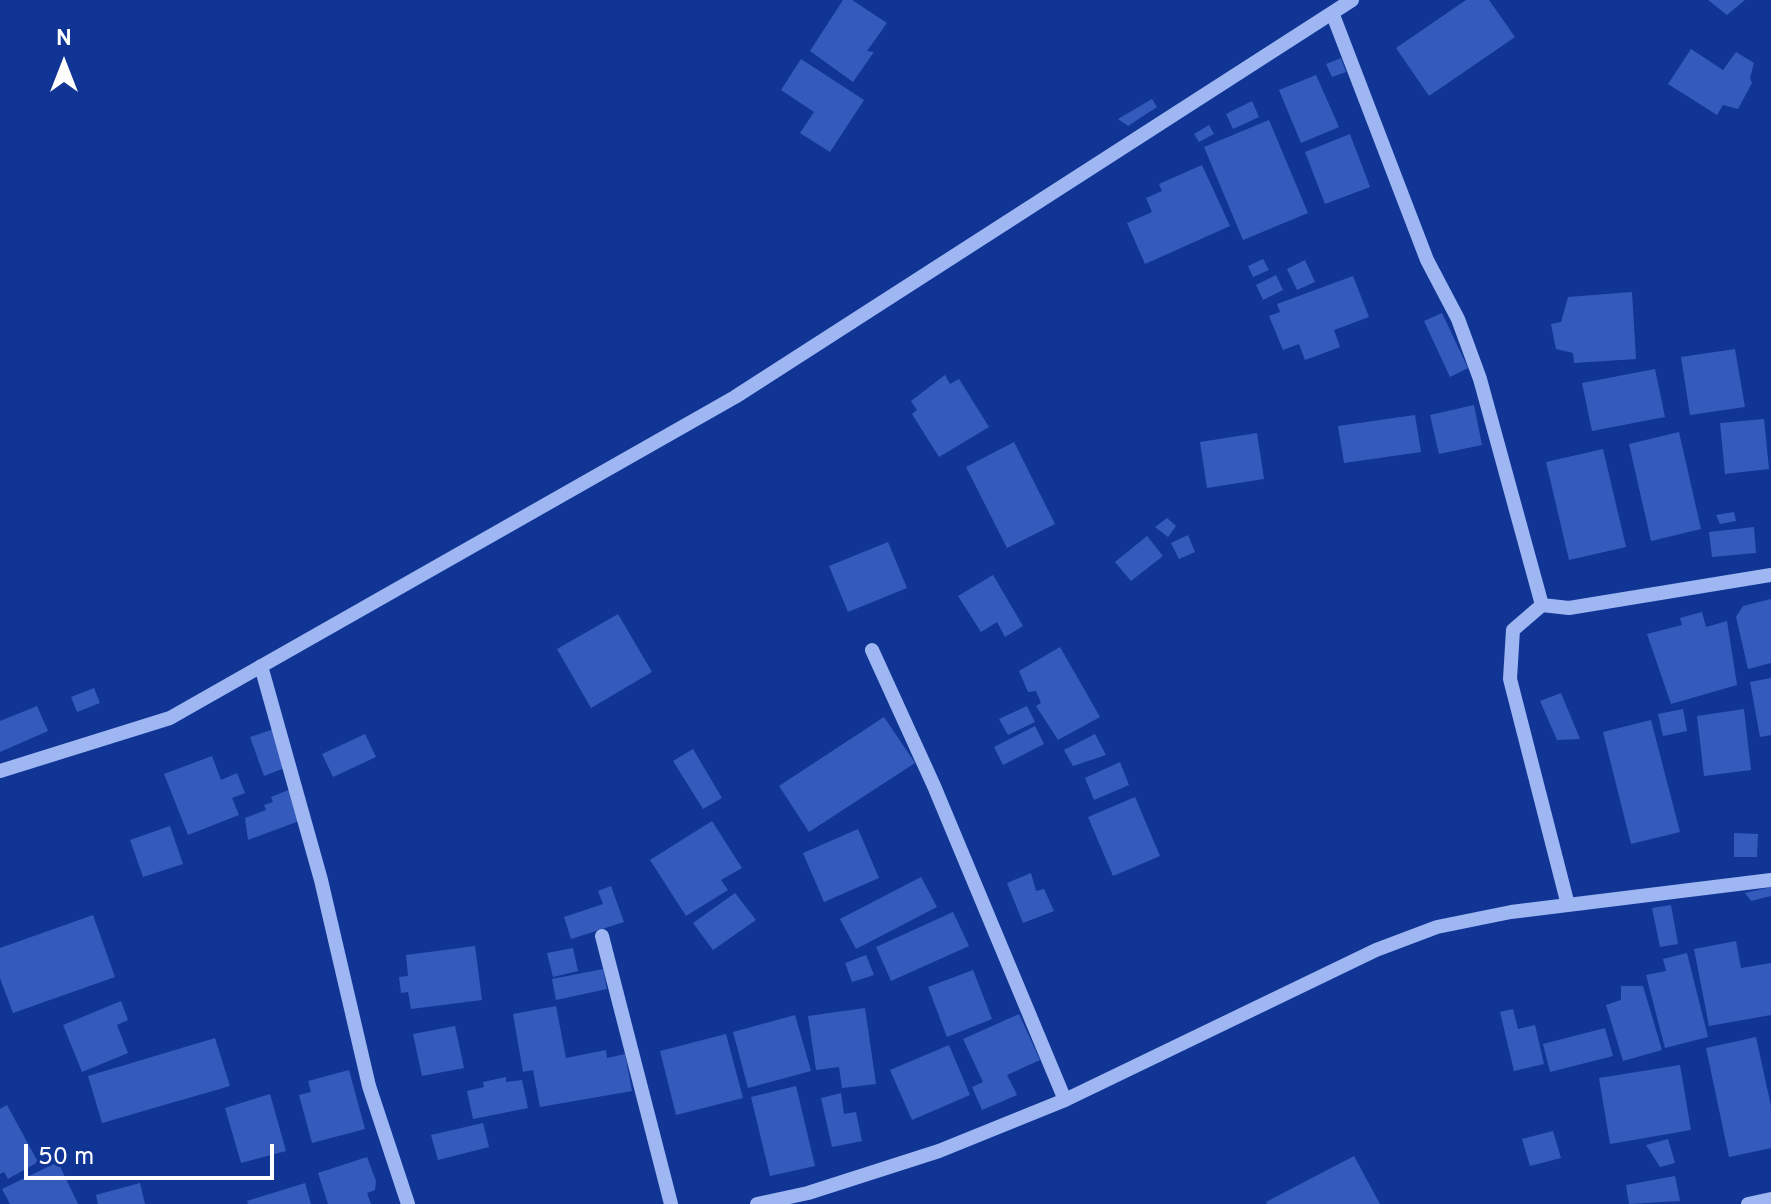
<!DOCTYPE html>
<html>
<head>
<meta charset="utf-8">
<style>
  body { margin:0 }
  #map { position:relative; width:1771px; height:1204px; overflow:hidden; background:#103594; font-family:Overpass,sans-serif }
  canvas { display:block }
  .north { position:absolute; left:24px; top:24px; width:80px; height:80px; -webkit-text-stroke:6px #103594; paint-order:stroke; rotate:0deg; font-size:22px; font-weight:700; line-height:32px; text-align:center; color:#fff }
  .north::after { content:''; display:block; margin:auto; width:28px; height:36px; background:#fff; clip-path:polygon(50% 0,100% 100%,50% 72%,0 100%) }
  .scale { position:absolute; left:24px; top:1144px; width:250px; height:36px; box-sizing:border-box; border:4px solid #fff; border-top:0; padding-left:10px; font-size:24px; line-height:28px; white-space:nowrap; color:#fff; -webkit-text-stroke:6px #103594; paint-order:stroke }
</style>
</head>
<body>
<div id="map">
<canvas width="1771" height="1204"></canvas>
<div class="north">N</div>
<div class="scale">50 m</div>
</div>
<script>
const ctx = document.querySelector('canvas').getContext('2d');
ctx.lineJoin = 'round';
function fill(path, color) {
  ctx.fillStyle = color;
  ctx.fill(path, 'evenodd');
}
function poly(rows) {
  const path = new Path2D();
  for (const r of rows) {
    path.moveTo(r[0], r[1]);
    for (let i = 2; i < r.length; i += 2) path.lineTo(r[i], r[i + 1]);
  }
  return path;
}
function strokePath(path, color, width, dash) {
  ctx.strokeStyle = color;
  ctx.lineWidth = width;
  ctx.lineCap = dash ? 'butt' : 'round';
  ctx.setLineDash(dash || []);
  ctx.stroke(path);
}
const building = poly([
  [843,0,852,0,887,23,867,51,874,52,853,82,810,51],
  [1466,0,1489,0,1515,37,1429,96,1396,48],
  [1708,0,1745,0,1727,15],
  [1691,49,1723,70,1736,52,1754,63,1750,78,1752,83,1738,109,1723,105,1717,115,1668,84],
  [1341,58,1346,72,1332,77,1326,64],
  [801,59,864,100,830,152,800,133,814,112,781,90],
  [1316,75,1339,127,1301,143,1279,90],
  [1152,99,1157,107,1128,126,1118,119],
  [1252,101,1259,117,1233,129,1226,114],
  [1269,120,1308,213,1243,240,1204,147],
  [1209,125,1214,134,1199,142,1194,134],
  [1350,134,1370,187,1325,204,1305,152],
  [1202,165,1230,226,1145,264,1127,223,1152,212,1146,198,1162,191,1159,184],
  [1263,259,1269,270,1253,277,1248,266],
  [1305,260,1315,282,1297,290,1287,269],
  [1276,275,1283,290,1263,300,1256,285],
  [1353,276,1369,317,1334,330,1340,347,1305,360,1299,344,1283,350,1269,316,1280,312,1277,304],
  [1632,292,1636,359,1574,363,1573,353,1556,349,1551,324,1561,322,1568,297],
  [1442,313,1468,368,1450,377,1424,321],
  [1735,349,1745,407,1690,415,1681,357],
  [1655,369,1665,417,1592,431,1582,383],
  [945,375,950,384,959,379,989,427,939,457,912,414,917,410,911,401],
  [1474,405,1482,445,1439,454,1430,415],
  [1415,415,1421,452,1344,463,1338,426],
  [1764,419,1769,469,1725,474,1720,423],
  [1679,432,1701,529,1651,541,1629,444],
  [1257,433,1264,479,1207,488,1200,442],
  [1014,442,1055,524,1007,548,966,467],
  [1603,449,1626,547,1569,560,1546,462],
  [1734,512,1736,521,1720,524,1716,515],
  [1167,518,1176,526,1168,537,1155,527],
  [1754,527,1756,553,1712,557,1709,532],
  [1188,535,1195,552,1179,559,1171,543],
  [1147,536,1163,556,1131,581,1115,562],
  [888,542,907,588,848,612,829,566],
  [993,575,1023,626,1005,637,997,622,981,632,958,596],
  [1771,599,1771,663,1748,669,1736,617,1743,606],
  [1702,612,1706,627,1727,621,1737,685,1671,704,1647,634,1682,625,1680,618],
  [618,614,652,672,591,708,557,649],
  [1060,647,1100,717,1058,740,1036,706,1041,703,1036,691,1028,692,1019,671],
  [1771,678,1771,735,1760,737,1750,682],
  [94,688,100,703,77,712,71,697],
  [1561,693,1580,739,1557,740,1540,701],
  [37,706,48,731,0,752,0,721],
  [1027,706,1035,722,1008,735,999,719],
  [1683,709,1687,731,1663,736,1658,714],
  [1744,709,1751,770,1704,776,1697,716],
  [884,717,915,763,809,832,779,786],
  [1651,720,1680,832,1631,844,1603,732],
  [1035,726,1044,744,1003,765,994,747],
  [274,729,287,767,264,776,250,737],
  [365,734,376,757,333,777,322,754],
  [1095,734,1106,755,1073,766,1064,750],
  [693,749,722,798,703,809,673,761],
  [212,756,221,780,237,773,245,793,232,798,239,815,188,835,164,774],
  [1120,762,1129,785,1094,800,1085,778],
  [291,789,302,820,248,840,245,818,266,810,264,805,273,802,271,797],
  [1135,797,1160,856,1113,876,1088,817],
  [712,821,742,868,721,880,728,890,686,916,650,860],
  [170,826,183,864,143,877,130,840],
  [858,829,879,878,824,902,803,853],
  [1734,833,1758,834,1757,857,1734,857],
  [1031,873,1036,891,1044,889,1054,911,1023,923,1007,883],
  [921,877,937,907,856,949,840,919],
  [611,886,624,922,571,939,564,917,603,904,598,891],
  [1771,887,1771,896,1751,901,1745,893],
  [735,893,756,920,713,950,693,923],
  [1671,905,1678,944,1660,947,1652,908],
  [953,912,969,946,891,981,876,947],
  [93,915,115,977,13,1013,0,978,0,948],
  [1736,941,1741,968,1771,963,1771,1015,1709,1026,1694,949],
  [475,946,482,1000,411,1009,408,992,401,993,399,977,408,976,406,955],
  [573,948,578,971,553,977,547,953],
  [1687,953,1708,1037,1665,1048,1646,975,1666,971,1663,959],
  [866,955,874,975,852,982,845,963],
  [603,969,607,989,556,1000,552,979],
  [973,970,992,1019,947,1037,928,987],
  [1621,986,1643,986,1662,1050,1623,1061,1606,1005,1621,1000],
  [121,1001,128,1020,117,1025,128,1053,82,1072,63,1025],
  [556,1006,566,1058,606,1050,607,1058,625,1054,632,1091,540,1107,533,1070,523,1072,513,1014],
  [865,1008,876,1084,842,1088,839,1067,816,1070,808,1016],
  [1513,1009,1518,1029,1535,1025,1544,1064,1514,1071,1500,1012],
  [1019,1014,1040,1060,1007,1075,1017,1095,982,1110,972,1087,983,1082,963,1039],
  [795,1015,811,1071,748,1088,733,1032],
  [455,1026,464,1068,422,1076,413,1034],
  [1605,1028,1613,1056,1550,1072,1543,1044],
  [726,1034,743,1098,676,1115,660,1051],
  [1756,1037,1771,1106,1771,1148,1729,1157,1706,1048],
  [215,1038,230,1086,102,1123,88,1076],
  [949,1045,970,1095,912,1120,890,1070],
  [1680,1065,1691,1130,1610,1144,1599,1078],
  [349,1070,365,1129,312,1143,299,1095,311,1092,308,1081],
  [506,1077,506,1082,522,1080,528,1108,473,1119,467,1091,484,1087,483,1082],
  [796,1086,815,1166,770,1176,751,1097],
  [841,1093,844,1114,856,1112,862,1141,832,1147,821,1098],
  [270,1094,286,1151,241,1163,225,1108],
  [7,1105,38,1162,8,1179,4,1172,0,1174,0,1109],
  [483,1123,489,1147,438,1160,431,1135],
  [1553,1131,1561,1158,1530,1166,1522,1139],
  [1668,1139,1675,1163,1660,1167,1646,1145],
  [1354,1156,1380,1204,1267,1204,1266,1202],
  [367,1157,376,1181,375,1190,367,1193,371,1204,328,1204,318,1173],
  [58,1162,78,1204,10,1204,2,1189],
  [1675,1176,1680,1201,1629,1204,1626,1185],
  [140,1183,145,1204,98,1204,96,1195],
  [305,1183,311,1204,248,1204,247,1201]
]);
const minor = poly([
  [1333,15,1427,260,1458,319,1480,379,1542,605],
  [1542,605,1513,630,1510,679,1568,905],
  [1542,605,1569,608,1771,575],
  [872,650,934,786,1065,1100],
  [261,666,321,880,369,1086,408,1204],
  [0,771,170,718,735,397,1352,0],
  [602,936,671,1204],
  [757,1204,808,1193,939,1151,1065,1100,1376,950,1437,927,1511,912,1771,880],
  [1748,1204,1771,1199]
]);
fill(building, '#345bbc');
strokePath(minor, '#9eb7f3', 14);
</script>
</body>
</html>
